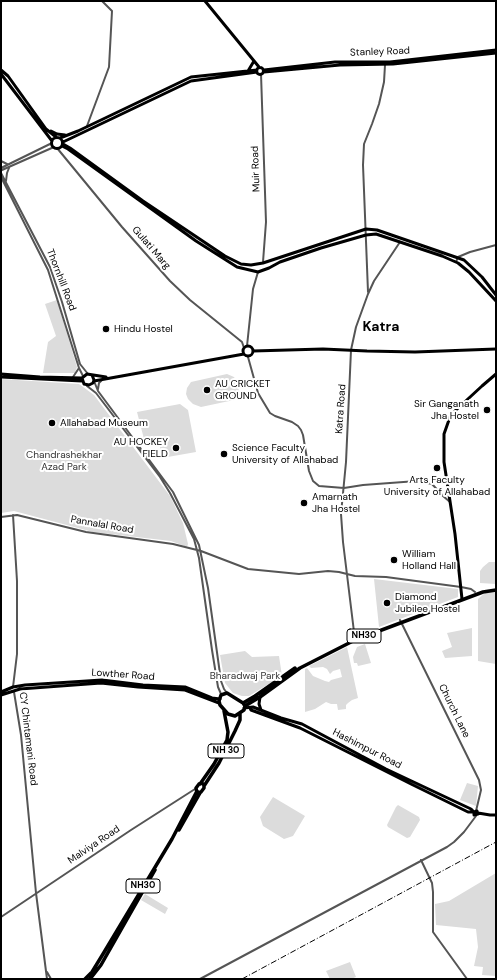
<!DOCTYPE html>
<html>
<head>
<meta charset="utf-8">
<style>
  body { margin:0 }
  #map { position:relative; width:497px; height:980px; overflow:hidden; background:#fff; font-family:"DM Sans",sans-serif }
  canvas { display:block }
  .frame { position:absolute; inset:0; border:2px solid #000; pointer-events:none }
</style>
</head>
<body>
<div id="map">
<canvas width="497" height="980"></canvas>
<div class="frame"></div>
</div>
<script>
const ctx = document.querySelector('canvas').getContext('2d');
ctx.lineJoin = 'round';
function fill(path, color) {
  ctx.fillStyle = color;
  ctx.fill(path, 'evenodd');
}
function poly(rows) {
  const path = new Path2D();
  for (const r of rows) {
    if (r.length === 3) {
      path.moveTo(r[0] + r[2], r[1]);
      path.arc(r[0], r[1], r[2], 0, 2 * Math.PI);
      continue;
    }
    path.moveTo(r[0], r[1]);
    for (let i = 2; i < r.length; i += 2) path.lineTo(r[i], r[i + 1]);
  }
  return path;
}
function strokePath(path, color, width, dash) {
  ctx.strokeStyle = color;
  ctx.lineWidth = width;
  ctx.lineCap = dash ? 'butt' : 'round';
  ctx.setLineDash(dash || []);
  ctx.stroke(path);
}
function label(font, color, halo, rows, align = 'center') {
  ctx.font = font + ' "DM Sans",sans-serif';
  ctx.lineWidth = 4;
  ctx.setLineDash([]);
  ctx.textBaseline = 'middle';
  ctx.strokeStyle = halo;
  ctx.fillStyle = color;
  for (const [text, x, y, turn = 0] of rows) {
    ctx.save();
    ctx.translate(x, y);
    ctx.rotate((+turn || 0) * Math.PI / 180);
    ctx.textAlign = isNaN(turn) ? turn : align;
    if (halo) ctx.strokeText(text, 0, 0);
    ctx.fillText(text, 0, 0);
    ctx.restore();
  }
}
const green = poly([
  [57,300,77,367,75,373,43,373,48,342,56,336,45,304],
  [227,374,234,377,238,384,239,392,238,396,234,400,201,407,193,404,188,399,186,394,187,388,191,382],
  [1,379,79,384,94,395,170,496,183,523,188,544,187,547,171,541,93,532,14,511,1,513],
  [180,404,188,410,196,452,162,458,158,436,144,439,137,412],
  [489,562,496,562,496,584,480,583,480,571,483,567],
  [374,579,458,589,458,597,379,627],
  [496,591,496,664,478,661,478,599,486,592],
  [472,628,472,656,445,658,442,651,452,647,447,633],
  [365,644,371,663,358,666,357,663,354,663,353,657,357,647],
  [347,647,358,698,352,700,348,703,346,705,346,709,338,710,337,704,331,704,326,702,315,709,305,712,305,669,307,668,313,676,325,681,329,682,331,680,342,677,340,669,333,671,330,674,327,669,323,667,311,668,309,666],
  [245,651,252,657,279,656,282,676,249,696,242,696,233,693,225,683,220,655],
  [467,783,478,786,476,806,460,800],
  [273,797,305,816,293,836,284,839,263,826,260,817],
  [398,805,419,817,420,820,410,837,407,838,388,827,387,825,396,807],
  [496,873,496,976,482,975,483,967,474,966,478,947,476,929,436,925,435,904,449,901],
  [145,894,168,908,165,914,141,900],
  [350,962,356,977,351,979,330,979,326,971]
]);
const minor = poly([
  [261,74,266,222,263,262],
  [87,126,109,67,112,11,102,1],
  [57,148,122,227,170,281,190,300,242,342,244,348],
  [1,161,7,164],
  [1,168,52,143],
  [2,170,54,147],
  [1,173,50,267,62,302,80,364,88,374],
  [1,177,48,270,79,368,83,376],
  [6,181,7,173,9,168],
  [456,262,458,257,470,252,496,245],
  [368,292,363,165,364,144,372,124,379,104,384,82,385,65],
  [247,346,253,289,258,272],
  [248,357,258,393,270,413,275,416,292,422,298,426,301,430,303,435,309,471,313,481,319,486,344,488,363,485,417,481,432,484,443,496,450,502],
  [73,377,79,368],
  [94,381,98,391,173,492,199,545,208,588,221,681,224,689,227,693],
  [87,386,96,393,160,477,170,493,194,539,199,558,212,650,218,687,221,694],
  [98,389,99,383,102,380],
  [13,515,17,581,17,654,13,687],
  [1,517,17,515,86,532,173,544,201,551,248,569,299,574,328,571,339,572,355,576,386,577,461,587,471,589,475,592],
  [400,620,479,780,481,790,476,811],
  [355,640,343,542,341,514,346,462,351,350,356,327,368,294,374,281,400,242],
  [14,692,21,735,36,893,47,979],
  [421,860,432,883,433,892,433,932,467,979],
  [1,917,131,830,195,789],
  [47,972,51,979],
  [200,979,447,847,454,842,464,832,476,816]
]);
const major = poly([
  [205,1,259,67],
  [260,71,3.5],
  [1,70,8,76,46,129,56,137],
  [264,70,335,62,390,62,496,50],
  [248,71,254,61],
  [264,72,340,65,393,64,496,53],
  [1,74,52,141],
  [51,131,57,134,65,135],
  [57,143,5.5],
  [60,138,78,131,191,77,257,70],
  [63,142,191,81,257,72],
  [63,144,70,148,143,201,225,256,241,264,251,265,263,263,366,229,377,230,464,260,482,277,496,295],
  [62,146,68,149,196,241,237,267,258,272,269,268,280,262,321,248,366,235,376,234,442,256,458,263,469,272,496,301],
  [248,351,5],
  [253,351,323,349,367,351,415,352,496,349],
  [1,374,40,377,82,378],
  [92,375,94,380,93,383,89,385,84,384,82,378,87,374,106,377],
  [1,377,82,381],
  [94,381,244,354],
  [462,599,455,534,444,462,444,434,450,417,456,410,482,386,496,374],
  [1,692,13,687,25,685,102,680,143,685,185,687,212,698,220,699],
  [1,695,20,689,101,683,138,687,185,690,219,703],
  [260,697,259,704,261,710],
  [244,708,253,707,281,718,302,724,386,769,471,809,474,812,474,815,478,814,477,811,474,812,468,812,411,784,300,728,251,710,250,708],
  [478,813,490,815,496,815]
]);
const highway = poly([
  [243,703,255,696,295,668],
  [245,706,243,703,227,693,221,695,219,701,220,705,228,714,235,716,244,710,245,706,260,697,300,668,355,640,483,592,496,590],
  [202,783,204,785,204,788,201,792,197,793,196,788,199,784,202,783],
  [200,784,214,764,227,740,228,732,224,711],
  [204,786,219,763,235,731,240,720,240,713],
  [179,830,200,793],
  [85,979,92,972,103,954,172,839,197,791],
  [90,979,101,965,155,870]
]);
const rail = poly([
  [242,979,496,842]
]);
const markers = [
  [106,329,4,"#000"],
  [207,390,4,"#000"],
  [487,410,4,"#000"],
  [52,423,4,"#000"],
  [176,448,4,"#000"],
  [224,454,4,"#000"],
  [437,468,4,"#000"],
  [304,503,4,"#000"],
  [394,560,4,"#000"],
  [387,603,4,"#000"]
];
const shields = [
  [364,636,34],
  [226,751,36],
  [143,886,34]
];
const shieldNames = [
  ["NH30",364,636],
  ["NH 30",226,751],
  ["NH30",143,886]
];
const streetNames = [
  ["Stanley Road",380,52,-2],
  ["Muir Road",256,169,-92],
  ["Gulati Marg",151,248,49],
  ["Thornhill Road",61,280,69],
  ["Katra Road",341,409,-86],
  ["Pannalal Road",102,525,10],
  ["Lowther Road",123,675,4],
  ["Church Lane",454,711,64],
  ["CY Chintamani Road",28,739,83],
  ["Hashimpur Road",367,749,27],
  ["Malviya Road",94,845,-34]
];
const poiNames = [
  ["Hindu Hostel",114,329],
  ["AU CRICKET",215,384],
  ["GROUND",215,396],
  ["Sir Ganganath",479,404,"right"],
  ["Jha Hostel",479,416,"right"],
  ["Allahabad Museum",60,423],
  ["AU HOCKEY",168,442,"right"],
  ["FIELD",168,454,"right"],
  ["Science Faculty",232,448],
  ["University of Allahabad",232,460],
  ["Arts Faculty",437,480,"center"],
  ["University of Allahabad",437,492,"center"],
  ["Amarnath",312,497],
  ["Jha Hostel",312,509],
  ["William",402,554],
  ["Holland Hall",402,566],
  ["Diamond",395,597],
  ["Jubilee Hostel",395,609]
];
const parkNames = [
  ["Chandrashekhar",64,455],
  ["Azad Park",64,467],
  ["Bharadwaj Park",245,676]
];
const districtNames = [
  ["Katra",381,327]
];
fill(green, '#dcdcdc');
strokePath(minor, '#555', 2);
strokePath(major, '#000', 3);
strokePath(highway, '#000', 3.5);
strokePath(rail, '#000', 1, [6, 2, 1, 2]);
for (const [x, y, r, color] of markers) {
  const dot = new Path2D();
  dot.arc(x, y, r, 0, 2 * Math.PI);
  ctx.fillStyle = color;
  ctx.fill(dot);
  strokePath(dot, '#fff', 1.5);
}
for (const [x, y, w] of shields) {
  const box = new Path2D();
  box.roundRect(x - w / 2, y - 7, w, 14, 3);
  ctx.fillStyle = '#fff';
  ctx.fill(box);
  strokePath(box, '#000', 1);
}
label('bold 9px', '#000', null, shieldNames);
label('10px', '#000', '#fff', streetNames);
label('10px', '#000', '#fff', poiNames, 'left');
label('10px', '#333', '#fff', parkNames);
label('bold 14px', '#000', '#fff', districtNames);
</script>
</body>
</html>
